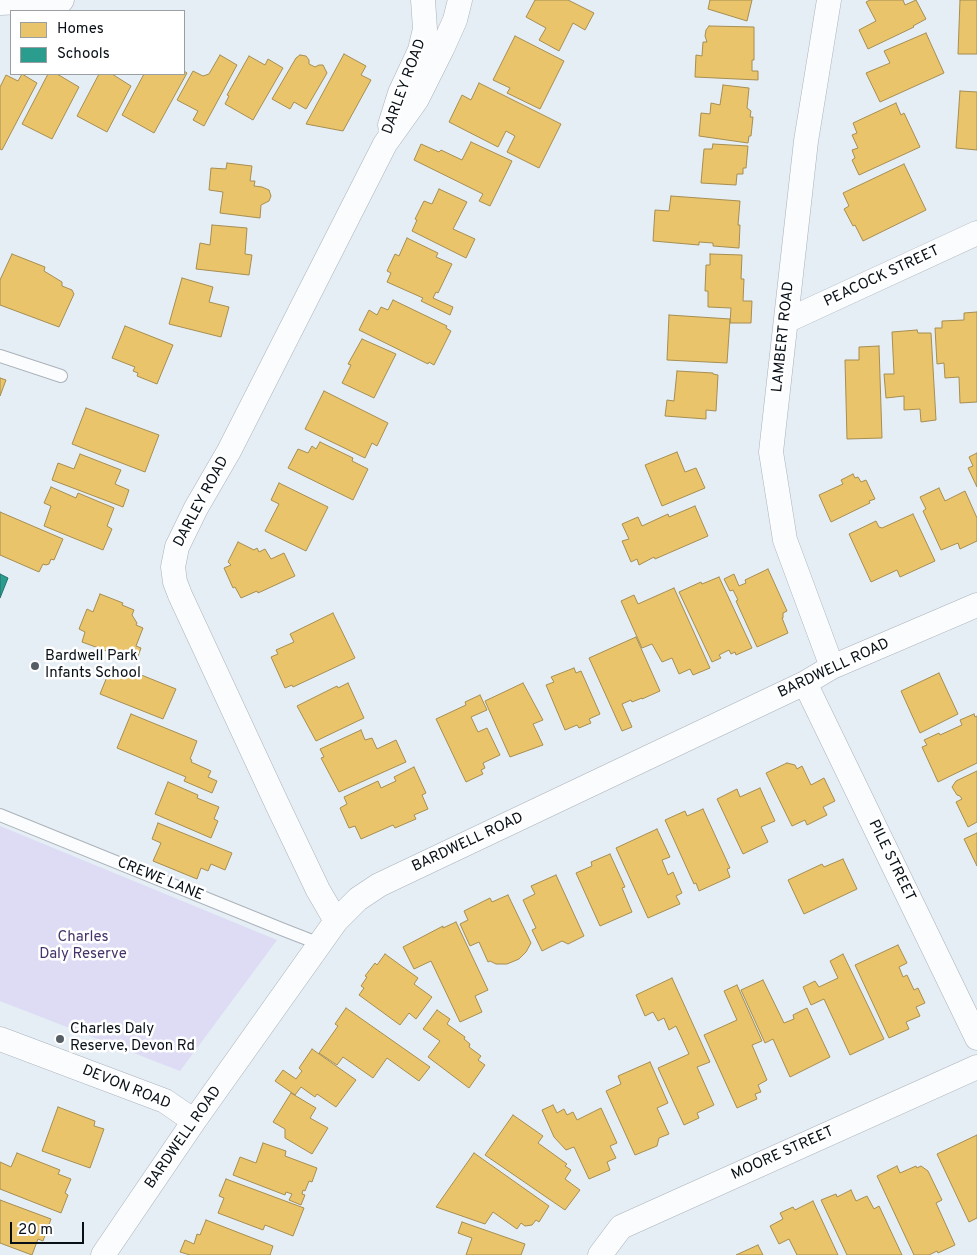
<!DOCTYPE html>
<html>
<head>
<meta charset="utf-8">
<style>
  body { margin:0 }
  #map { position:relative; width:977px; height:1255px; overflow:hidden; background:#e5edf5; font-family:Overpass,sans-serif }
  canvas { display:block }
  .legend { position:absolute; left:10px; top:10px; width:175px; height:65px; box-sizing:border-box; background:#fff; border:1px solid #9c9fa2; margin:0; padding:6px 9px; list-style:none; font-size:15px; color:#081017 }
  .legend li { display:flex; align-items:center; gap:10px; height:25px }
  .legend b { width:25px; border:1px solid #9c9fa2 }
  .scale { position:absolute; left:10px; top:1222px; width:74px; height:22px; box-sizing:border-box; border:2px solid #081017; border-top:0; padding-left:6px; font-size:15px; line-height:18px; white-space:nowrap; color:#081017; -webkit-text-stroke:4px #fff; paint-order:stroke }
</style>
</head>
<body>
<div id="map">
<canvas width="977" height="1255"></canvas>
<ul class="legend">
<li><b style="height:14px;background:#e9c46a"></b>Homes</li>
<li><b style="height:14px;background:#2a9d8f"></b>Schools</li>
</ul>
<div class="scale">20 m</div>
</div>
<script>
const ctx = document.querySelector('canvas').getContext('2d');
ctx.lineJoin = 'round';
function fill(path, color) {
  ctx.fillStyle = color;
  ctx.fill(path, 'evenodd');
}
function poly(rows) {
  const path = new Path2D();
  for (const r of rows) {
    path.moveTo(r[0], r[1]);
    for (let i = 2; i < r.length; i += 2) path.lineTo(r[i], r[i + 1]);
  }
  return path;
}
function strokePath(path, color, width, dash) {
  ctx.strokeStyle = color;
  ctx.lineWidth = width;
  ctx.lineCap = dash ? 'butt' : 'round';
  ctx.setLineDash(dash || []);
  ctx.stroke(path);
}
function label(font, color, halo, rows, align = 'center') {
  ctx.font = font + ' Overpass,sans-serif';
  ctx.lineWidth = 5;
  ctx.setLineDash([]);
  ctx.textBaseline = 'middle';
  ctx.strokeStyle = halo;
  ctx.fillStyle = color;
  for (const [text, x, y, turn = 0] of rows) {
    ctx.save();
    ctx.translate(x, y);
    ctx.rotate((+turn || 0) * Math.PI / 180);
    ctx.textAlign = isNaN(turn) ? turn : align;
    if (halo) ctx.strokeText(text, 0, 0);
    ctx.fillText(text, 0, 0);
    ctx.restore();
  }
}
const green = poly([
  [0,826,277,940,180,1071,0,1001]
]);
const homes = poly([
  [535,0,568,0,594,13,585,30,573,23,559,51,539,40,546,28,526,17,535,0],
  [710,0,752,0,747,21,708,9,710,0],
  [870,0,903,0,905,5,916,0,926,19,913,26,914,27,868,49,859,30,876,21,866,2,870,0],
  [960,0,977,0,977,54,958,54,960,0],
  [709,26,754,27,754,60,752,60,752,71,758,71,758,80,695,77,696,55,702,56,703,42,707,42,705,36,706,30,709,26],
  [926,33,944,73,880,102,866,73,890,63,884,51,926,33],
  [515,36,564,61,540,109,507,93,510,88,493,80,515,36],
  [344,54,366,66,361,75,371,80,343,131,306,124,344,54],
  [220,55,237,65,204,126,193,120,198,111,177,100,193,71,203,76,209,74,220,55],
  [300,55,306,56,309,60,309,64,315,67,319,65,323,65,327,73,306,109,294,102,290,109,272,99,296,58,300,55],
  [249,56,265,65,268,59,283,68,253,120,225,104,229,96,227,95,249,56],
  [184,71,187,73,154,133,122,115,144,74,184,74,184,71],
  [22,74,37,83,2,150,0,149,0,87,6,75,18,81,22,74],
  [48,74,57,74,79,87,52,139,22,124,48,74],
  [99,74,112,74,131,86,107,132,77,116,99,74],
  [479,83,561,124,539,168,507,152,515,136,506,131,498,147,449,122,462,95,471,100,479,83],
  [723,85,749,88,747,108,751,111,750,117,753,117,751,136,749,136,748,143,699,136,701,113,710,114,711,103,720,105,723,85],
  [960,91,977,92,977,150,956,148,960,91],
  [896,103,901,115,904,113,920,147,859,175,852,160,855,158,852,150,858,148,852,135,857,133,853,123,896,103],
  [471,142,512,161,490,206,479,201,483,194,414,160,421,144,439,152,441,150,462,160,471,142],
  [713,144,748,146,746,168,743,168,743,174,737,174,736,185,701,183,704,149,712,149,713,144],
  [227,163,252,166,250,181,255,181,254,186,262,187,269,190,271,196,269,201,261,205,260,218,220,213,223,192,209,190,211,168,226,169,227,163],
  [904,164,926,210,863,241,855,225,853,226,844,209,849,206,843,193,904,164],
  [439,189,467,202,453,229,475,239,466,258,412,231,417,220,415,219,424,201,432,204,439,189],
  [671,196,740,201,738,225,740,225,739,248,713,246,713,243,699,242,699,245,653,241,655,210,669,211,671,196],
  [212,225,247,228,245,254,252,255,249,275,196,269,200,243,210,245,212,225],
  [407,238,438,253,436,257,452,264,438,293,436,292,433,298,453,307,450,315,421,301,423,298,387,282,391,273,387,271,395,254,399,256,407,238],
  [12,254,45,267,44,271,62,282,62,286,72,290,74,294,59,327,0,305,0,280,12,254],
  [710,254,742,255,741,279,744,279,743,301,752,301,751,323,730,323,731,308,708,307,708,291,705,291,706,265,710,265,710,254],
  [182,278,213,287,209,302,229,307,221,337,169,324,182,278],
  [393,300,447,326,446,328,451,331,434,365,429,362,428,364,359,330,369,310,377,315,381,307,388,310,393,300],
  [977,312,977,402,960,403,959,377,945,378,944,363,937,364,935,328,942,328,942,321,964,320,964,313,977,312],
  [669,315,730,319,727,363,667,360,669,315],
  [125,326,173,345,157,384,137,376,138,373,133,371,135,367,112,358,125,326],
  [917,330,918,333,931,333,936,420,921,422,920,409,904,410,904,396,886,398,884,374,894,374,892,332,917,330],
  [362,339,396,354,374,398,342,383,351,365,348,364,362,339],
  [879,346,882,438,847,439,845,360,859,360,859,347,879,346],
  [677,371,713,373,713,374,718,375,716,411,706,410,706,419,665,416,667,400,674,401,677,371],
  [0,378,6,380,0,396,0,378],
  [324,391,388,423,377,446,372,443,365,458,305,429,324,391],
  [86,408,159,435,145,472,72,444,86,408],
  [320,442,353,458,352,461,368,469,353,500,288,468,298,449,308,453,312,446,316,449,320,442],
  [677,452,685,472,696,468,705,488,662,506,645,465,677,452],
  [977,453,977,487,968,468,973,466,969,457,977,453],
  [80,454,121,470,115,484,129,490,123,507,52,480,58,463,74,469,80,454],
  [853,474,855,478,858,477,861,482,866,480,875,499,869,501,870,503,831,522,819,495,843,484,841,480,853,474],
  [279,483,328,507,306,551,265,531,279,504,271,500,279,483],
  [51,487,76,498,78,493,114,508,107,526,112,529,103,550,44,526,51,506,44,503,51,487],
  [939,488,945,501,965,491,977,518,977,541,960,549,958,543,941,550,923,511,926,509,920,497,939,488],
  [695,506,708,536,655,559,654,557,639,565,637,559,631,562,622,541,629,539,622,524,638,517,642,526,668,514,669,517,695,506],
  [0,512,63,539,54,560,51,559,49,564,46,565,43,564,39,572,0,555,0,512],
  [913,514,935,561,900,577,897,570,871,582,849,534,876,521,879,527,882,528,913,514],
  [238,542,254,550,257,548,259,552,265,549,271,559,284,553,295,576,258,593,257,591,241,598,235,587,233,588,224,568,231,565,228,562,238,542],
  [768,569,787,611,783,613,783,618,782,618,788,633,757,647,736,601,738,600,733,590,730,591,724,579,734,574,739,586,746,583,745,580,768,569],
  [719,577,752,648,736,655,735,652,731,654,729,650,719,655,721,658,712,662,679,592,701,582,702,584,719,577],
  [674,588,710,668,693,675,690,669,679,674,672,658,662,662,652,644,642,648,621,601,634,595,638,604,674,588],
  [100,594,123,603,122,605,134,610,132,615,137,623,136,625,143,628,136,646,141,648,137,659,135,659,134,661,82,642,85,632,79,629,87,609,93,612,100,594],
  [333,613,355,658,293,687,292,685,285,688,271,657,278,654,276,650,294,642,290,634,333,613],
  [636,637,660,691,642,699,642,698,632,702,631,700,622,704,632,727,622,731,589,658,636,637],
  [111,667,122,672,124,668,176,689,163,719,100,694,111,667],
  [574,668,576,673,581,671,600,714,589,719,591,723,579,728,577,725,565,730,546,685,554,682,551,677,574,668],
  [939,673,958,714,920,733,901,691,939,673],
  [348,683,364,718,316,741,297,706,337,686,338,688,348,683],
  [523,683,543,720,533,724,543,745,510,757,485,701,523,683],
  [480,695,487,710,471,717,478,732,487,728,500,755,483,763,485,768,481,770,483,774,466,782,436,719,466,705,465,702,480,695],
  [131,714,197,741,190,759,192,760,191,762,211,771,208,777,217,781,212,793,184,781,186,777,117,748,131,714],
  [974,714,975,717,977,716,977,763,938,782,922,747,927,745,924,740,939,733,940,735,962,725,960,720,974,714],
  [361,730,365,740,372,738,377,749,396,740,406,762,339,792,321,758,324,757,320,749,361,730],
  [787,763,795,765,797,769,802,766,811,785,824,778,835,801,823,807,827,815,807,825,805,820,792,826,766,773,787,763],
  [414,767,426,793,422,795,428,809,414,815,416,819,395,828,393,825,361,839,355,826,349,828,340,808,347,804,344,797,378,781,381,788,396,781,394,777,414,767],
  [977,771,977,822,968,827,956,802,962,799,960,796,957,795,952,787,956,781,977,771],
  [168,782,198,795,197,798,219,807,214,819,218,821,211,838,155,814,168,782],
  [760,788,775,821,761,827,768,842,743,854,717,799,737,789,740,797,760,788],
  [703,809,730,868,727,869,730,877,699,891,696,883,694,884,665,820,685,811,687,816,703,809],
  [158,823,232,853,225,870,211,864,208,871,201,868,197,879,153,861,161,843,152,839,158,823],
  [657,829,670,857,662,860,668,875,673,872,682,893,676,896,680,904,648,918,616,848,657,829],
  [977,833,977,866,964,839,977,833],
  [610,854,625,887,622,888,632,912,600,926,576,873,592,866,591,862,610,854],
  [843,859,857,889,804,914,788,880,822,864,824,867,843,859],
  [556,875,584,936,568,944,562,941,542,951,532,930,536,928,523,900,535,894,531,886,556,875],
  [508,895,531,943,526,952,519,959,507,964,496,964,490,961,488,962,479,942,470,946,460,924,468,920,464,911,490,898,492,902,508,895],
  [456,922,488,990,475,996,482,1012,460,1022,431,961,414,969,403,947,443,926,443,928,456,922],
  [898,945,907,963,899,967,903,977,907,975,914,990,918,988,925,1003,916,1007,920,1016,906,1022,909,1029,889,1038,855,965,898,945],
  [385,954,418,978,414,984,432,997,416,1019,409,1013,400,1025,359,995,364,988,361,986,367,977,365,976,375,963,377,965,385,954],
  [843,954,884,1039,850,1055,824,999,811,1005,803,987,815,981,819,987,838,978,830,961,843,954],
  [672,978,710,1062,697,1067,714,1105,697,1113,699,1118,684,1125,658,1068,689,1054,676,1026,669,1030,664,1018,658,1021,653,1012,645,1016,636,995,672,978],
  [763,980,784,1023,794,1019,793,1015,807,1008,830,1057,790,1077,773,1039,765,1043,741,990,763,980],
  [737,985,762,1041,752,1045,767,1080,758,1085,761,1092,755,1094,757,1099,737,1108,704,1035,737,1020,724,991,737,985],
  [346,1008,430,1067,419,1081,387,1058,373,1078,343,1057,337,1065,319,1053,338,1026,335,1024,346,1008],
  [437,1010,450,1019,447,1024,465,1037,464,1039,470,1044,469,1047,481,1056,478,1060,485,1065,469,1088,428,1057,440,1041,423,1029,437,1010],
  [312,1049,356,1080,336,1107,317,1094,315,1097,301,1087,295,1095,275,1081,283,1070,296,1079,302,1071,299,1068,312,1049],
  [650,1062,668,1103,657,1108,669,1134,659,1138,657,1146,635,1155,606,1091,621,1084,618,1076,650,1062],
  [291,1093,316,1108,310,1118,328,1128,312,1154,285,1138,285,1129,273,1122,291,1093],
  [553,1105,557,1113,564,1109,567,1115,573,1112,577,1120,601,1108,617,1143,610,1146,616,1158,607,1162,610,1170,589,1179,574,1147,566,1150,554,1137,542,1110,553,1105],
  [58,1107,95,1121,94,1126,104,1129,90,1168,42,1151,58,1107],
  [513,1115,543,1136,538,1143,567,1164,565,1166,571,1170,565,1179,580,1190,565,1210,485,1155,513,1115],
  [977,1135,977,1218,969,1222,937,1154,977,1135],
  [263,1143,286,1151,285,1156,317,1168,312,1182,309,1181,305,1191,303,1190,302,1194,305,1195,301,1205,289,1200,292,1194,286,1192,285,1195,233,1175,240,1157,256,1163,263,1143],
  [17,1153,60,1170,58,1174,71,1179,65,1193,68,1195,61,1213,0,1189,0,1162,11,1167,17,1153],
  [474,1153,549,1206,539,1222,536,1220,532,1225,525,1226,521,1223,517,1229,493,1212,485,1224,436,1207,474,1153],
  [897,1166,900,1173,916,1166,917,1168,921,1166,928,1171,942,1200,936,1203,955,1245,938,1253,937,1251,929,1255,914,1255,877,1176,897,1166],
  [226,1179,304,1208,293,1236,265,1225,263,1230,218,1213,224,1198,219,1196,226,1179],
  [851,1190,856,1201,867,1196,874,1209,879,1206,902,1255,847,1255,821,1200,836,1194,837,1197,851,1190],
  [0,1200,51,1219,43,1241,38,1239,32,1255,0,1243,0,1200],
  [813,1201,838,1255,797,1255,789,1239,779,1244,770,1226,783,1219,780,1213,793,1207,795,1210,813,1201],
  [206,1220,273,1246,270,1255,190,1255,180,1252,185,1240,194,1244,197,1234,200,1235,206,1220],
  [462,1222,525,1244,521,1255,466,1255,472,1238,458,1233,462,1222],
  [758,1245,763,1255,736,1255,758,1245]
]);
const schools = poly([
  [0,574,8,578,0,598,0,574]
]);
const lane = poly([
  [0,356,61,376],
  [0,815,284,930,320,944]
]);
const street = poly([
  [829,0,806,141,771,452,785,540,832,667],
  [0,3,62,0],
  [390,125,400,93,420,50,425,29,423,0],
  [786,321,977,233],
  [805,683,977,1038],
  [336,921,318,890,277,804,180,595,175,582,173,567,177,547,196,508,229,451,385,144,417,99,442,49,455,20,460,0],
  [0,1039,165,1101,194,1121],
  [103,1255,194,1121,336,921,358,899,379,885,805,683,832,667,977,605],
  [600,1255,621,1227,977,1067]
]);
const markers = [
  [35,666,5,"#555d65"],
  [60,1039,5,"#555d65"]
];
const streetNames = [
  ["DARLEY ROAD",405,87,-70],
  ["PEACOCK STREET",882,277,-25],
  ["LAMBERT ROAD",784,337,-84],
  ["DARLEY ROAD",202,502,-62],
  ["BARDWELL ROAD",834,669,-25],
  ["BARDWELL ROAD",468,843,-25],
  ["PILE STREET",891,861,64],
  ["CREWE LANE",160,880,22],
  ["DEVON ROAD",126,1088,22],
  ["BARDWELL ROAD",184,1138,-55],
  ["MOORE STREET",783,1154,-24]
];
const poiNames = [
  ["Bardwell Park",45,657],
  ["Infants School",45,674],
  ["Charles Daly",70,1030],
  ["Reserve, Devon Rd",70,1047]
];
const parkNames = [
  ["Charles",83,938],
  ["Daly Reserve",83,955]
];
fill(green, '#dddcf4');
fill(homes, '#e9c46a');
strokePath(homes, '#a68e51', 1);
fill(schools, '#2a9d8f');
strokePath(schools, '#20736b', 1);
strokePath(lane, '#abb2ba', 14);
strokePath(street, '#abb2ba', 25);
strokePath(lane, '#fbfcfe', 12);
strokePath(street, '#fbfcfe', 24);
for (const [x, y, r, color] of markers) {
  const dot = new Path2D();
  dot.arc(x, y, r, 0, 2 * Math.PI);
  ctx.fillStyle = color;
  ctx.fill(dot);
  strokePath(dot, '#fff', 2);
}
label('15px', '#081017', '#fff', streetNames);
label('15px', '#081017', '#fff', poiNames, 'left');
label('15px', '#45346a', '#fff', parkNames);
</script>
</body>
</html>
